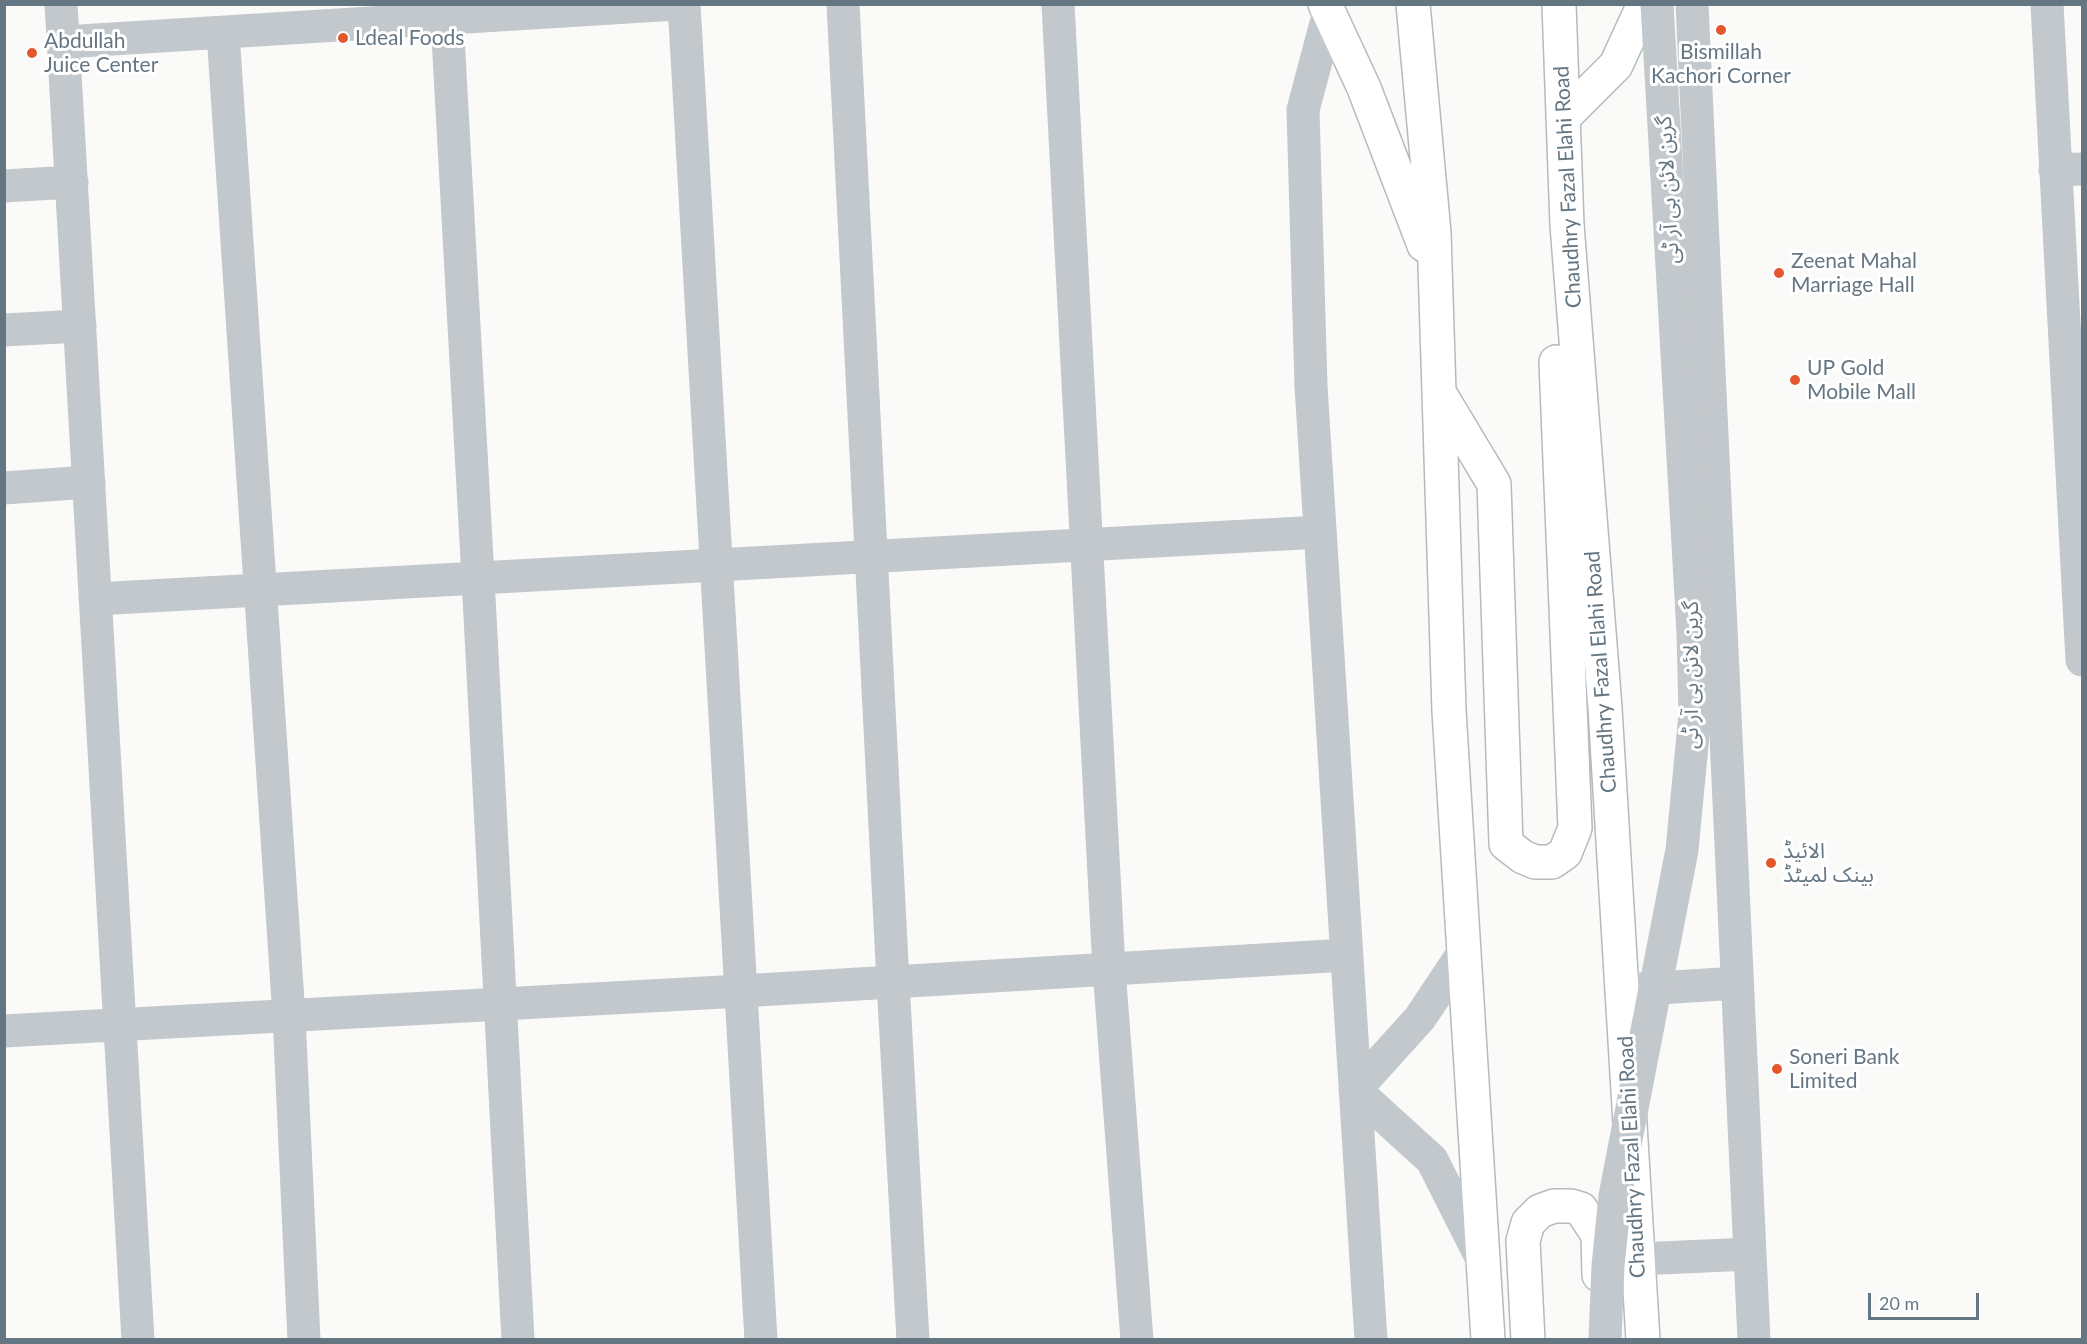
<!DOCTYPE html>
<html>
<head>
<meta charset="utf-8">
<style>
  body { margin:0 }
  #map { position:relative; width:2087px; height:1344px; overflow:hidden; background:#fafaf8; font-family:Lato,sans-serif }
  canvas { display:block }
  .frame { position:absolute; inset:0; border:6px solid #657683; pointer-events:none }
  .scale { position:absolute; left:1868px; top:1293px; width:111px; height:27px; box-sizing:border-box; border:3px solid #657683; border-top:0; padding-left:8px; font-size:18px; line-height:21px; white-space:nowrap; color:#657683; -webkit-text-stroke:4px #fff; paint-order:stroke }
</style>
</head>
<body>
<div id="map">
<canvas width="2087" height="1344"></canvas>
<div class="frame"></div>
<div class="scale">20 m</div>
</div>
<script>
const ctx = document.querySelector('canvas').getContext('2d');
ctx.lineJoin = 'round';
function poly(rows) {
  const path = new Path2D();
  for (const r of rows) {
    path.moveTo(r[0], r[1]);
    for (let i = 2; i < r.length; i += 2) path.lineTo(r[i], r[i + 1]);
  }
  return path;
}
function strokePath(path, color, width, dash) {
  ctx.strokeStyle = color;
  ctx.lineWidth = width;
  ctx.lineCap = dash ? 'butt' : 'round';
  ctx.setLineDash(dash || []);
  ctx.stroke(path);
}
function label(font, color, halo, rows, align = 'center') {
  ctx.font = font + ' Lato,"Noto Sans Arabic",sans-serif';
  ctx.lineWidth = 6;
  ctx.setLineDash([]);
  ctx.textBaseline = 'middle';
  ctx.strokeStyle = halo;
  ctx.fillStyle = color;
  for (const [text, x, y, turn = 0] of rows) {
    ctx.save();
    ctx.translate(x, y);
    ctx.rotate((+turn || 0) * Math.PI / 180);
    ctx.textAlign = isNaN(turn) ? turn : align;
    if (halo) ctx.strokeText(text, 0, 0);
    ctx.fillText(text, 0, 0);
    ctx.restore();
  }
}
const minor = poly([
  [61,4,138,1340],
  [684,4,761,1340],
  [843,4,893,982,913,1340],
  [1058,4,1109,969,1137,1340],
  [1692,4,1754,1340],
  [2047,4,2082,660],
  [1329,12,1303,110,1311,386,1371,1340],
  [447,19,478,578,518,1340],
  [223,33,289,1016,304,1340],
  [64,42,676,4],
  [2055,170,2082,169],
  [4,186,72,182],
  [4,330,80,326],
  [4,488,89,482],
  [95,599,1320,532],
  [1464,952,1420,1018,1355,1090,1432,1160,1483,1261],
  [1628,990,1737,983],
  [4,1031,741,991,1346,955],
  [1638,1259,1750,1254]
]);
const major = poly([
  [1325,4,1364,88,1424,245],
  [1413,4,1434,233,1449,711,1488,1340],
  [1559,4,1567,225,1605,708,1643,1340],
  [1563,118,1616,65,1644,4],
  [1440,394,1494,484,1506,844,1523,857,1535,862,1552,862,1565,853,1575,828,1556,362],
  [1528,1340,1523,1241,1528,1223,1540,1211,1554,1206,1571,1206,1581,1209,1598,1235,1599,1275]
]);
const minorBridge = poly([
  [1605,1340,1608,1266,1615,1196,1682,850,1695,714,1693,632,1657,4]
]);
const markers = [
  [1721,30,6,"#e4572e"],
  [343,38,6,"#e4572e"],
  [32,53,6,"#e4572e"],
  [1779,273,6,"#e4572e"],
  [1795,380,6,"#e4572e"],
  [1771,863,6,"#e4572e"],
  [1777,1069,6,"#e4572e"]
];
const poiNames = [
  ["Ldeal Foods",355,38],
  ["Abdullah",44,41],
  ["Juice Center",44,65],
  ["Bismillah",1721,52,"center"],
  ["Kachori Corner",1721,76,"center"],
  ["Zeenat Mahal",1791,261],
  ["Marriage Hall",1791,285],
  ["UP Gold",1807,368],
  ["Mobile Mall",1807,392],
  ["الائیڈ",1783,851],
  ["بینک لمیٹڈ",1783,875],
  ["Soneri Bank",1789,1057],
  ["Limited",1789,1081]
];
const streetNames = [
  ["Chaudhry Fazal Elahi Road",1568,187,-93],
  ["گرین لائن بی آر ٹی",1668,190,-93],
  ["Chaudhry Fazal Elahi Road",1601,672,-94],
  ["گرین لائن بی آر ٹی",1691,675,-90],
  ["Chaudhry Fazal Elahi Road",1632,1157,-93]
];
strokePath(major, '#b5babe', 36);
strokePath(minor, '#c3c8cc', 33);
strokePath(major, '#fff', 33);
strokePath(minorBridge, '#c3c8cc', 33);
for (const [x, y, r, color] of markers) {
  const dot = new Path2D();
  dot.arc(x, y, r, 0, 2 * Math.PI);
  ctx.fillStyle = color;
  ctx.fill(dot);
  strokePath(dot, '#fff', 2);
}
label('21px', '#657683', '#fff', poiNames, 'left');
label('21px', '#657683', '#fff', streetNames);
</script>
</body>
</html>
